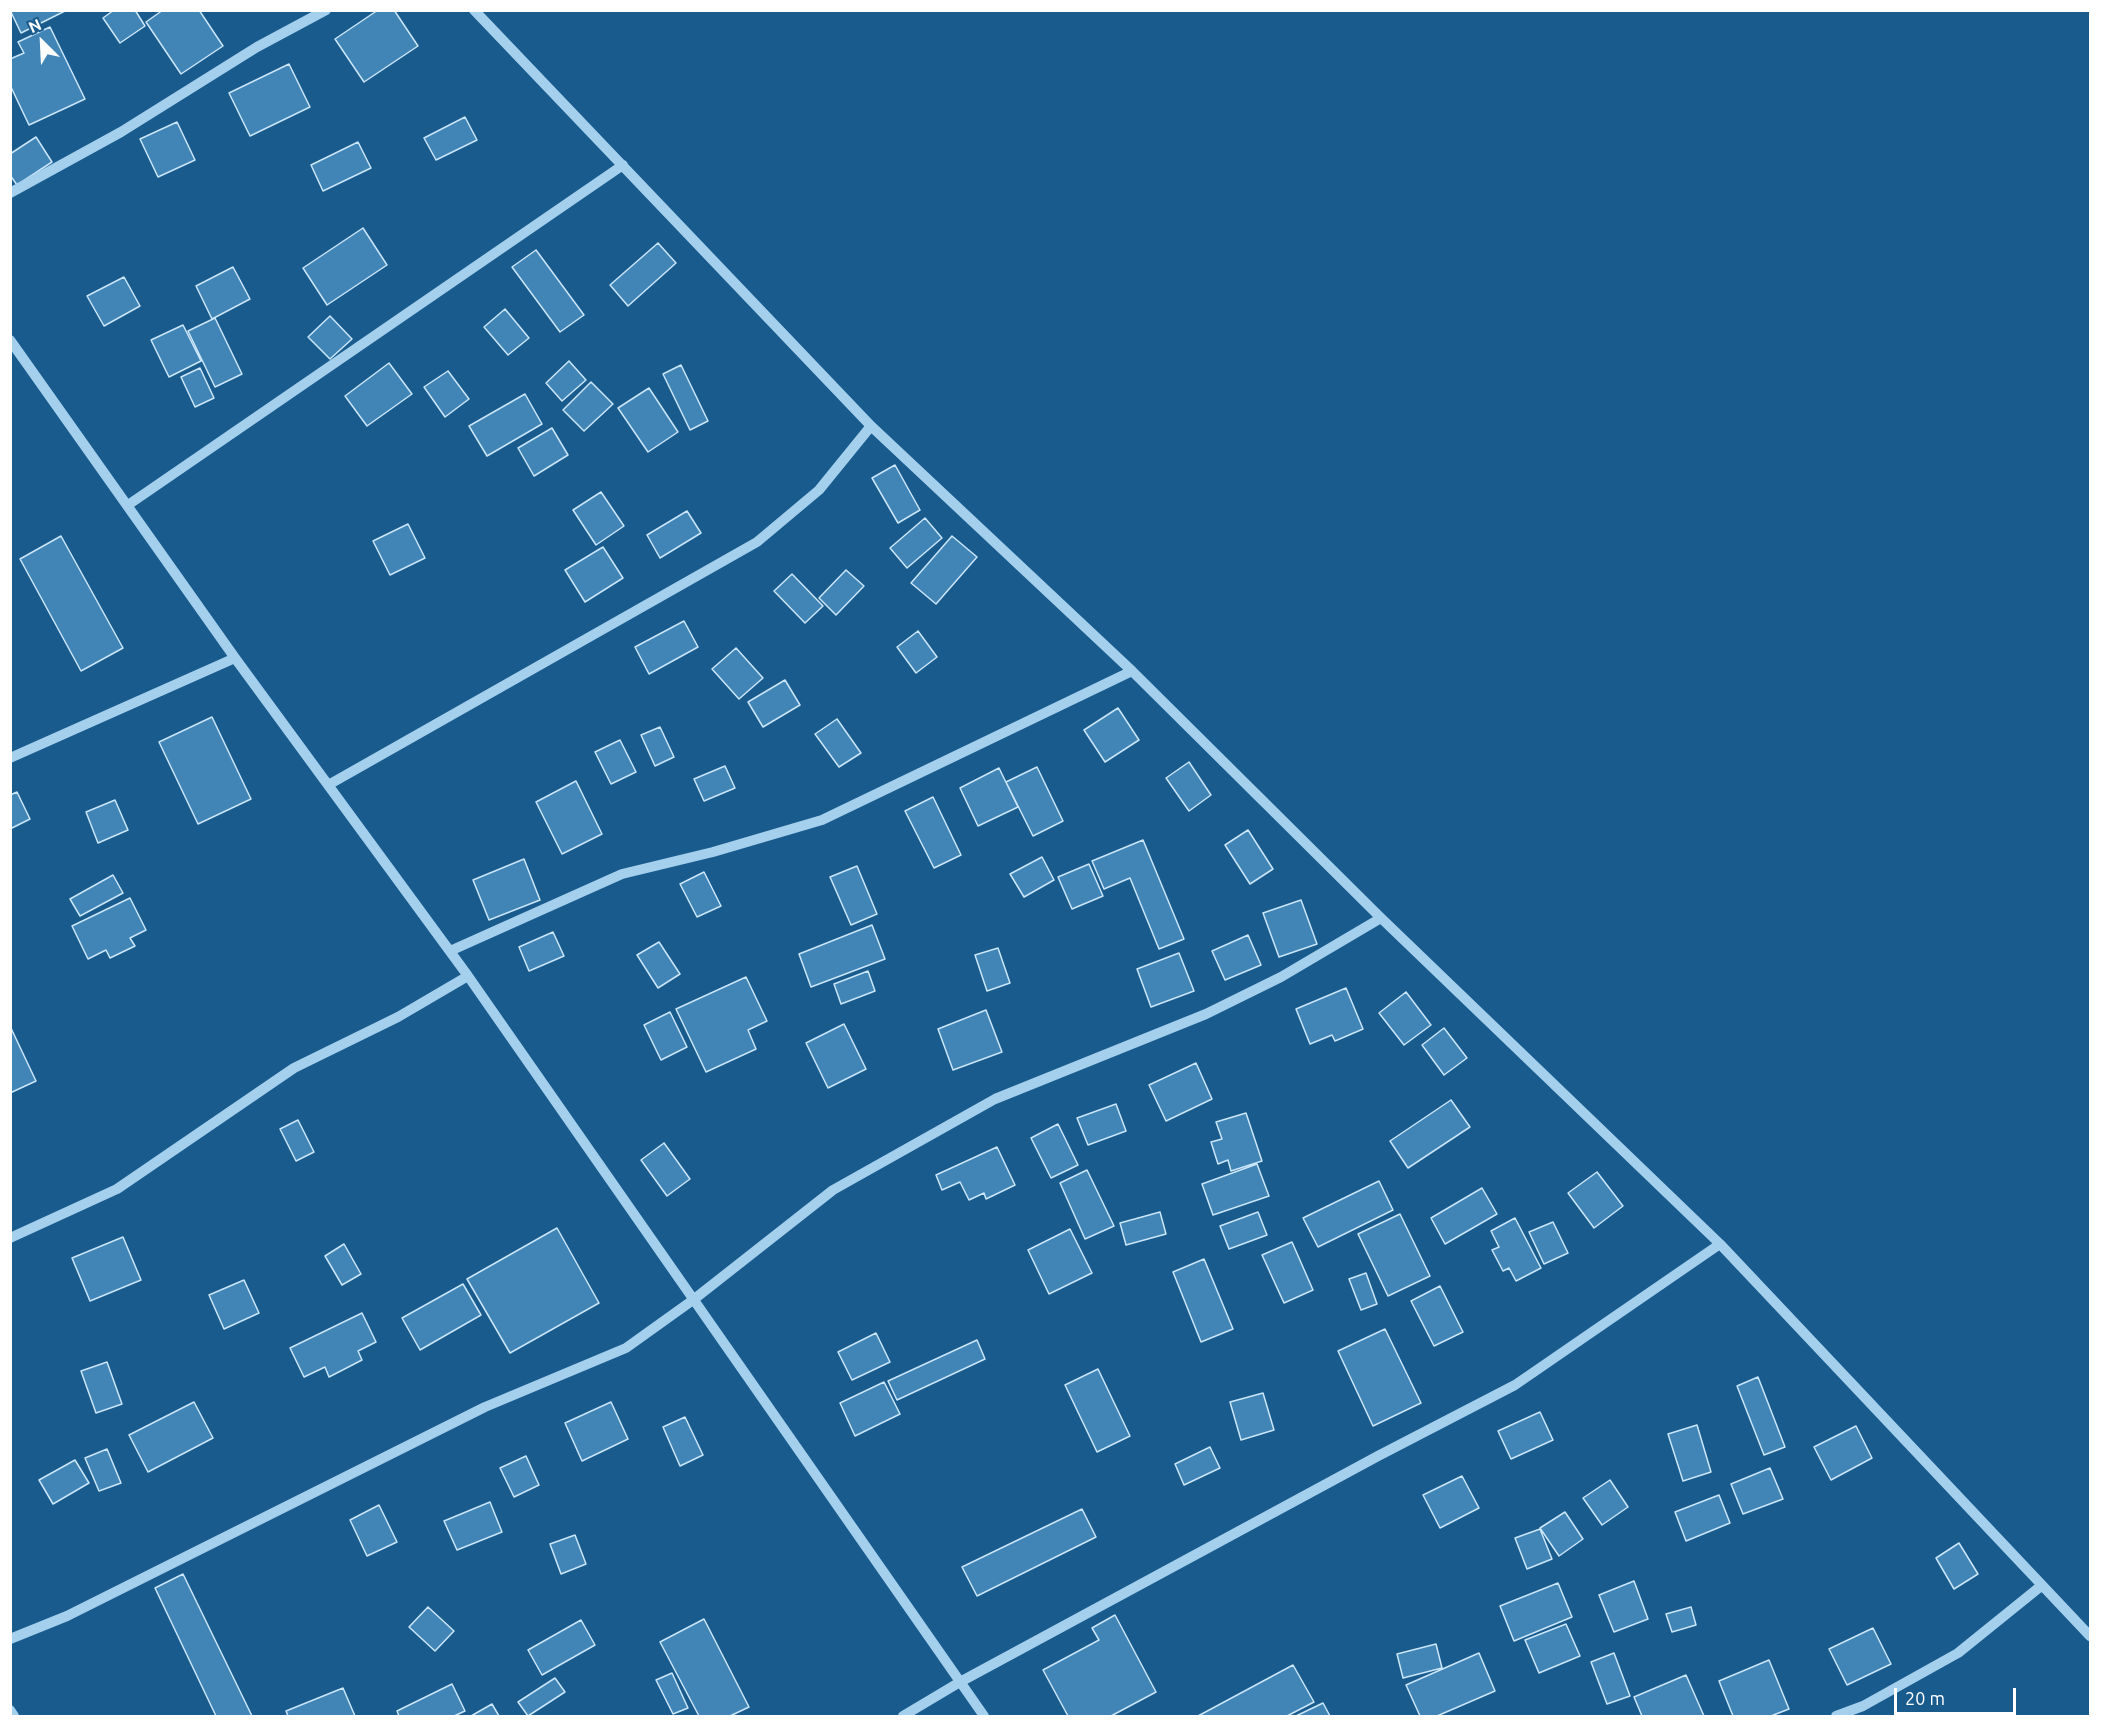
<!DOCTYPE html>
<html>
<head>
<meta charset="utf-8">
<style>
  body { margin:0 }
  #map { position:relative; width:2101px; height:1727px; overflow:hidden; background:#195b8d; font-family:Ubuntu,sans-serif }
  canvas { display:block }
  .frame { position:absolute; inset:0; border:12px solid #fff; pointer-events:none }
  .north { position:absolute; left:12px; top:12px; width:60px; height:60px; -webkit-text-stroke:4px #195b8d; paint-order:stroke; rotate:336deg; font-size:16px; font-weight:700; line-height:24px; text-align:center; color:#fff }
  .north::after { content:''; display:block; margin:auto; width:21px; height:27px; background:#fff; clip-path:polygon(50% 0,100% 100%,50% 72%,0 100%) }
  .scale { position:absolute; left:1894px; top:1688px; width:122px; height:27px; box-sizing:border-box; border:3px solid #fff; border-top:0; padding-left:8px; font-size:18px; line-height:21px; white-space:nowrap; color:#fff; -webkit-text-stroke:4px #195b8d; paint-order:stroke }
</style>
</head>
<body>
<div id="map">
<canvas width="2101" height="1727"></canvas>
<div class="frame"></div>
<div class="north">N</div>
<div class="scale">20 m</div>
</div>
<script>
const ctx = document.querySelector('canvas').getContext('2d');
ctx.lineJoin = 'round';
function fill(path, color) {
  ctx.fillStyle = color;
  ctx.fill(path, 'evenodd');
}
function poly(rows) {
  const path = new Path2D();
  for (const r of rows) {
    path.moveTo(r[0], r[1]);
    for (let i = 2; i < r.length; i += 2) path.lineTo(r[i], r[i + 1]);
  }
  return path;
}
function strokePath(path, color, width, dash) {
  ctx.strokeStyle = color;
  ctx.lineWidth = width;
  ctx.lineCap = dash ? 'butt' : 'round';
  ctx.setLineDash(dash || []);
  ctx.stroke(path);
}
const building = poly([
  [10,10,67,10,21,33,10,10],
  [114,10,135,10,145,26,120,43,103,18,114,10],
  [163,10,199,10,223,46,181,74,146,22,163,10],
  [378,10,394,10,418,46,364,82,335,39,378,10],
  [50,27,85,99,29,125,10,85,10,59,24,53,18,42,50,27],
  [289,64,310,107,250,136,229,93,289,64],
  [465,117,477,140,436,160,424,138,465,117],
  [177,122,195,160,158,177,140,139,177,122],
  [36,137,52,162,17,185,10,175,10,154,36,137],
  [358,142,371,168,323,191,311,165,358,142],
  [363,228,387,265,327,305,303,268,363,228],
  [658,243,676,263,628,306,610,285,658,243],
  [536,250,584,315,560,332,512,267,536,250],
  [233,267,250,299,212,319,196,286,233,267],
  [124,277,140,306,104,326,87,296,124,277],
  [505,309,529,338,508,355,484,327,505,309],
  [330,316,352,339,330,359,308,337,330,316],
  [215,318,242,374,215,387,188,331,215,318],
  [183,325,201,361,169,377,151,340,183,325],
  [569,361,586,380,562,401,546,383,569,361],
  [389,363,412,394,367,426,345,396,389,363],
  [681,365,708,421,690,430,663,374,681,365],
  [200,368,214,398,195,407,181,377,200,368],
  [448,371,469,399,445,417,424,387,448,371],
  [591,382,613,404,584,431,563,410,591,382],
  [649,388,678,432,648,452,618,408,649,388],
  [525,394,542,424,487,456,469,426,525,394],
  [552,428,568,455,534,476,518,448,552,428],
  [895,465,920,510,898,523,872,478,895,465],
  [601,492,624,526,596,545,573,510,601,492],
  [687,511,701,533,660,558,647,535,687,511],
  [925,518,942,538,907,568,890,548,925,518],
  [408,524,425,558,390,575,373,541,408,524],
  [61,536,123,648,81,671,20,559,61,536],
  [952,536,977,557,936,604,911,583,952,536],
  [603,547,623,578,585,602,565,570,603,547],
  [846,570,864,586,836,615,819,598,846,570],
  [792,574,823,606,805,623,774,591,792,574],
  [684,621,698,647,649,674,635,647,684,621],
  [918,631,937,657,916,673,897,647,918,631],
  [736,648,763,678,739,699,712,669,736,648],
  [785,680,800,705,763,727,748,702,785,680],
  [1118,708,1139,740,1105,762,1084,730,1118,708],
  [212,717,251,799,198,824,159,742,212,717],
  [837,719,861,753,839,767,815,734,837,719],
  [660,727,674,757,655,766,641,735,660,727],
  [620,740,636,772,611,784,595,752,620,740],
  [1189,762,1211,795,1189,811,1166,778,1189,762],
  [725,766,735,788,704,801,694,779,725,766],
  [1037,767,1063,821,1033,836,1006,782,1037,767],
  [999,768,1018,807,978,826,960,788,999,768],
  [576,781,602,834,562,854,536,802,576,781],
  [17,792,30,819,10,829,10,795,17,792],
  [933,797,961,855,934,868,905,811,933,797],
  [115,800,128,830,98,843,86,812,115,800],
  [1248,830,1273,869,1250,884,1225,845,1248,830],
  [1143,840,1184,939,1159,949,1130,878,1104,889,1092,861,1143,840],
  [1042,857,1054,880,1024,897,1010,874,1042,857],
  [524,859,540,900,489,920,473,880,524,859],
  [1089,864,1103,896,1072,909,1058,877,1089,864],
  [857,866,877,914,851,925,830,877,857,866],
  [704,872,721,906,697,917,680,884,704,872],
  [113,875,123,893,80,916,70,899,113,875],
  [130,898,146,930,130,938,135,946,110,958,106,950,88,959,72,926,130,898],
  [1301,900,1317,944,1279,957,1263,913,1301,900],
  [872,925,885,959,811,987,799,954,872,925],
  [553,932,564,956,529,971,519,947,553,932],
  [1248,935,1261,965,1225,980,1212,951,1248,935],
  [659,942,680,974,658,988,637,955,659,942],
  [998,948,1010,983,987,991,975,955,998,948],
  [1179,953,1194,991,1151,1007,1137,969,1179,953],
  [868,971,875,991,841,1004,834,984,868,971],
  [746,977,767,1021,748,1030,756,1049,706,1072,676,1009,746,977],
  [1346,988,1363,1029,1335,1041,1332,1035,1310,1044,1296,1009,1346,988],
  [1406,992,1431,1025,1404,1045,1379,1013,1406,992],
  [986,1010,1002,1052,953,1070,938,1029,986,1010],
  [670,1012,687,1047,661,1060,644,1025,670,1012],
  [844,1024,866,1069,828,1088,806,1043,844,1024],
  [10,1026,36,1081,10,1093,10,1026],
  [1444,1028,1467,1058,1444,1075,1422,1045,1444,1028],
  [1196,1063,1212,1099,1166,1121,1149,1085,1196,1063],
  [1451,1100,1470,1127,1408,1168,1390,1141,1451,1100],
  [1116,1104,1126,1131,1088,1145,1077,1118,1116,1104],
  [1246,1113,1262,1161,1231,1171,1228,1160,1218,1164,1211,1142,1222,1139,1216,1122,1246,1113],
  [298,1120,314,1152,296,1161,280,1129,298,1120],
  [1058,1124,1078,1165,1051,1178,1031,1138,1058,1124],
  [664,1143,690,1179,667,1196,641,1160,664,1143],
  [997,1147,1015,1185,986,1199,984,1193,969,1200,960,1182,942,1190,936,1175,997,1147],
  [1257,1164,1269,1196,1213,1215,1202,1184,1257,1164],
  [1087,1170,1114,1226,1085,1239,1060,1183,1087,1170],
  [1597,1172,1623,1206,1594,1228,1568,1193,1597,1172],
  [1379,1181,1393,1210,1318,1247,1303,1218,1379,1181],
  [1482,1188,1497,1214,1445,1244,1431,1218,1482,1188],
  [1160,1212,1166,1234,1126,1245,1120,1223,1160,1212],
  [1258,1212,1267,1235,1229,1249,1220,1226,1258,1212],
  [1400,1214,1430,1276,1388,1296,1358,1234,1400,1214],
  [1515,1218,1541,1268,1516,1281,1509,1268,1503,1271,1492,1250,1499,1247,1491,1231,1515,1218],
  [1553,1222,1568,1253,1544,1264,1529,1232,1553,1222],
  [557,1228,599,1303,510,1353,467,1279,557,1228],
  [1070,1229,1092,1273,1049,1294,1028,1250,1070,1229],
  [123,1237,141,1280,90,1301,72,1258,123,1237],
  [1292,1242,1313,1290,1284,1303,1262,1255,1292,1242],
  [344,1244,361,1274,342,1285,325,1256,344,1244],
  [1204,1259,1233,1329,1201,1342,1173,1272,1204,1259],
  [1366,1273,1377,1304,1361,1310,1349,1279,1366,1273],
  [244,1280,259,1313,224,1329,209,1295,244,1280],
  [463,1284,481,1315,420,1350,402,1318,463,1284],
  [1440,1286,1463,1332,1434,1346,1411,1301,1440,1286],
  [362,1313,376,1342,358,1351,362,1360,329,1377,325,1367,304,1377,290,1348,362,1313],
  [1385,1329,1421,1403,1373,1426,1338,1351,1385,1329],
  [876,1333,890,1362,852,1380,838,1352,876,1333],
  [977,1340,985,1359,897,1400,888,1381,977,1340],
  [107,1362,122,1404,96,1413,81,1371,107,1362],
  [1098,1369,1130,1436,1097,1452,1065,1385,1098,1369],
  [1758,1377,1785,1447,1764,1455,1737,1386,1758,1377],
  [884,1382,900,1414,855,1436,840,1403,884,1382],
  [1263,1393,1274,1430,1241,1440,1230,1402,1263,1393],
  [194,1402,213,1438,148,1472,129,1435,194,1402],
  [611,1402,628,1439,582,1461,565,1423,611,1402],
  [1540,1412,1553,1440,1511,1459,1498,1431,1540,1412],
  [685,1417,703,1455,680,1466,663,1427,685,1417],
  [1697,1425,1711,1472,1683,1481,1668,1434,1697,1425],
  [1856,1426,1872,1458,1831,1480,1814,1447,1856,1426],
  [1210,1447,1220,1468,1184,1485,1175,1464,1210,1447],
  [107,1449,121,1483,99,1491,85,1458,107,1449],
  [526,1456,539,1485,514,1497,500,1468,526,1456],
  [75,1460,89,1483,53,1504,39,1480,75,1460],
  [1770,1468,1783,1499,1743,1514,1731,1484,1770,1468],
  [1462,1476,1479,1508,1440,1528,1423,1495,1462,1476],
  [1610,1480,1628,1507,1602,1525,1583,1498,1610,1480],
  [1719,1495,1730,1523,1686,1541,1675,1512,1719,1495],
  [490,1502,502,1532,457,1550,444,1521,490,1502],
  [379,1505,397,1542,367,1556,350,1520,379,1505],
  [1082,1509,1096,1537,977,1596,962,1567,1082,1509],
  [1565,1512,1583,1539,1559,1556,1540,1528,1565,1512],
  [1540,1529,1552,1559,1527,1569,1515,1538,1540,1529],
  [575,1535,586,1564,561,1574,550,1544,575,1535],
  [1959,1543,1978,1574,1954,1589,1936,1558,1959,1543],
  [183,1574,252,1716,216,1716,155,1588,183,1574],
  [1634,1581,1648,1619,1614,1632,1599,1595,1634,1581],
  [1558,1583,1572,1617,1514,1641,1500,1606,1558,1583],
  [428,1607,454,1631,435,1651,409,1627,428,1607],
  [1691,1607,1696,1625,1672,1632,1666,1614,1691,1607],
  [1115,1615,1156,1692,1111,1716,1068,1716,1043,1670,1099,1640,1092,1628,1115,1615],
  [704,1619,749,1707,730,1716,699,1716,660,1642,704,1619],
  [581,1620,595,1645,542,1675,528,1650,581,1620],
  [1566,1624,1580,1656,1539,1673,1525,1640,1566,1624],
  [1873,1628,1891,1664,1847,1685,1829,1649,1873,1628],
  [1436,1644,1442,1668,1403,1678,1397,1654,1436,1644],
  [1479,1653,1495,1691,1437,1716,1420,1716,1406,1685,1479,1653],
  [1614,1653,1630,1696,1607,1704,1591,1662,1614,1653],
  [1769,1660,1789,1709,1771,1716,1733,1716,1719,1681,1769,1660],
  [1293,1665,1314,1702,1287,1716,1198,1716,1293,1665],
  [672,1673,688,1708,673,1714,656,1680,672,1673],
  [1686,1675,1704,1716,1642,1716,1634,1697,1686,1675],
  [555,1678,565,1692,528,1716,518,1702,555,1678],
  [452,1684,465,1711,454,1716,399,1716,397,1711,452,1684],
  [343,1688,355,1716,288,1716,286,1711,343,1688],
  [1323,1703,1330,1716,1296,1716,1323,1703],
  [492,1704,499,1716,471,1716,492,1704]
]);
const minor = poly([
  [474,10,871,426,1132,671,1381,918,1720,1244,2090,1636],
  [10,193,121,132,257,47,326,10],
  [10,340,235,658,468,976,984,1716],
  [128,505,623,165],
  [10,758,235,658],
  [330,784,757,542,819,490,871,426],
  [450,951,622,874,713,852,822,820,1132,671],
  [10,1238,117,1189,294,1068,398,1017,468,976],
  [10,1639,67,1616,485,1407,626,1348,693,1300,833,1190,995,1099,1206,1014,1281,977,1381,918],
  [10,1710,14,1716],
  [903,1716,960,1682,1378,1456,1515,1385,1720,1244],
  [1836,1716,1863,1706,1958,1653,2041,1586]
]);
fill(building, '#4185b6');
strokePath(building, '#cae6fa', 1.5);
strokePath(minor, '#a4d0ee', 10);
</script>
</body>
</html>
